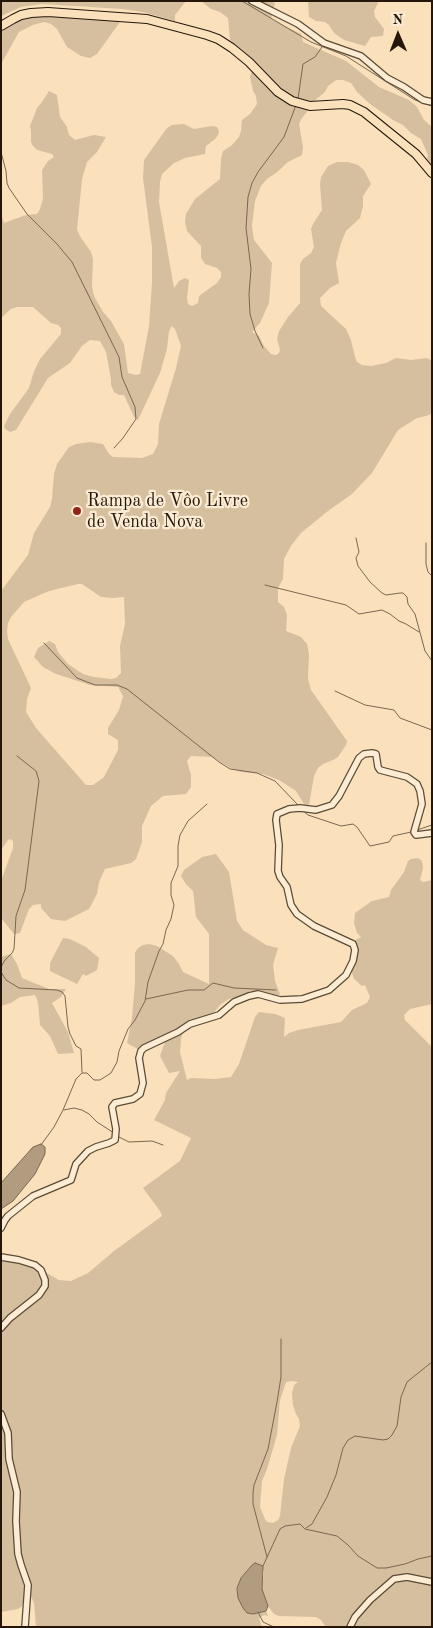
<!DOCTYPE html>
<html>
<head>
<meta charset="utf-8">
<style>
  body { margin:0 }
  #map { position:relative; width:433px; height:1628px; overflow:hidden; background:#fae1bc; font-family:"Old Standard TT",serif }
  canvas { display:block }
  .frame { position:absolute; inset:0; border:2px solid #24170a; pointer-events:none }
  .north { position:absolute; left:373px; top:10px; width:50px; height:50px; -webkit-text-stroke:4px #fcecd3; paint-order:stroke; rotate:359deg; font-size:14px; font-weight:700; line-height:20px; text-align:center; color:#24170a }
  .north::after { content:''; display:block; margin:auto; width:18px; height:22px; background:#24170a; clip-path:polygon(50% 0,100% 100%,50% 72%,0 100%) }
</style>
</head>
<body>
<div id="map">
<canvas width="433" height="1628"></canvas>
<div class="frame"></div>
<div class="north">N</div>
</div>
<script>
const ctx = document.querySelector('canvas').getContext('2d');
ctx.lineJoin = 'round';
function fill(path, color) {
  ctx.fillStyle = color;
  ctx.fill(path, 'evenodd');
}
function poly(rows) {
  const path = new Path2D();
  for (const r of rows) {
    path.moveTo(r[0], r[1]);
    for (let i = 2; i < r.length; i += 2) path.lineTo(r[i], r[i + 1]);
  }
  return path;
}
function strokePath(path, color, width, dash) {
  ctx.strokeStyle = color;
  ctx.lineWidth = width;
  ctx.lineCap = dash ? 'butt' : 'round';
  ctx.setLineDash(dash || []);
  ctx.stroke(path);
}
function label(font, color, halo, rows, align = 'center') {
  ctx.font = font + ' "Old Standard TT",serif';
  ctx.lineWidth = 4.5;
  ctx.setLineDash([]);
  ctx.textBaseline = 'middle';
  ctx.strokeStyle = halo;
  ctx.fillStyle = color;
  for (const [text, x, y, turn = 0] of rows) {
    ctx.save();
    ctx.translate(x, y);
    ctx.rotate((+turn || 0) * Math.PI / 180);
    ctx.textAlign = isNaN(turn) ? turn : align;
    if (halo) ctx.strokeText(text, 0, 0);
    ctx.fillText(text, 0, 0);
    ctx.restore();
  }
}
const green = poly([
  [1,1,186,1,175,15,175,21,143,12,122,9,42,4,21,7,1,16],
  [201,1,270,1,275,3,271,19,301,34,303,42,346,61,379,87,409,100,417,107,424,120,432,127,432,170,426,162,427,160,428,155,421,139,411,133,403,125,393,120,370,104,357,92,351,83,343,80,336,80,328,86,325,92,313,102,298,99,278,89,246,53,230,40,228,18,220,12,211,9],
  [308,1,379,1,374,11,375,17,384,29,383,36,371,37,365,46,344,40,334,33,329,25,325,22,316,21,309,17],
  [125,15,97,54,90,58,81,56,67,47,57,29,51,24,44,22,33,25,19,32,1,64,1,25,17,16],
  [254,70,274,93,311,107,302,118,299,124,303,147,302,155,288,162,276,173,267,179,261,186,255,201,252,226,254,240,272,263,269,303,260,323,252,332,259,336,264,346,271,354,276,355,279,353,280,350,277,339,279,331,288,317,300,303,300,264,303,259,311,253,314,247,311,229,313,224,322,210,320,184,321,177,328,166,337,162,348,162,358,165,364,170,371,184,363,196,363,206,360,218,346,231,341,243,336,263,339,283,330,288,320,298,321,306,346,329,351,340,355,357,357,362,362,365,371,366,386,363,396,358,411,360,427,358,432,361,431,414,426,416,417,418,398,430,372,473,352,494,328,511,301,533,291,546,284,559,283,579,278,588,278,602,284,607,287,615,286,631,301,637,307,644,309,654,308,679,311,690,347,741,346,745,338,757,333,760,323,764,318,768,314,776,309,805,304,804,296,791,279,780,263,774,241,772,232,769,212,757,191,756,187,761,191,775,191,787,186,794,163,796,151,806,142,826,142,842,136,859,131,863,105,869,99,882,97,894,89,909,65,921,51,919,41,908,41,904,33,905,29,909,20,933,14,934,1,918,1,881,13,848,13,841,10,839,8,840,1,850,1,591,28,555,34,533,50,507,52,499,54,474,57,464,69,447,76,444,90,442,103,444,109,454,113,457,142,458,153,454,158,444,159,424,176,368,181,346,175,329,172,326,169,331,167,349,160,373,138,420,134,417,124,395,119,395,114,392,111,385,111,379,106,352,100,341,90,340,82,346,70,363,48,378,16,430,10,432,5,429,4,426,10,414,29,388,34,371,40,359,61,334,61,328,58,325,51,323,33,307,17,307,11,309,1,318,1,213,4,223,26,215,37,214,40,209,43,199,42,170,48,161,54,157,52,154,37,150,33,146,31,142,31,130,30,126,37,108,42,102,49,91,57,95,60,117,67,127,69,135,75,140,94,135,106,137,97,152,87,162,82,179,77,230,81,238,91,252,93,259,92,286,94,296,103,312,111,321,124,344,128,373,136,375,140,374,149,326,152,282,152,247,143,178,144,160,167,128,172,125,184,124,194,129,212,126,217,127,219,131,218,135,215,139,206,146,205,154,185,158,174,163,162,174,160,182,159,202,174,288,179,281,185,278,189,280,187,298,188,304,192,306,198,303,199,296,217,283,221,277,221,272,217,268,205,264,201,258,201,246,187,231,185,222,186,214,195,199,220,179,221,159,223,151,232,145,239,137,241,131,242,120,250,114,257,104,256,96,253,91,250,77,251,73],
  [78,584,82,584,101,597,113,598,124,597,125,624,120,646,121,673,116,678,111,679,94,677,83,674,68,664,58,652,55,644,49,641,38,648,34,657,43,667,56,674,90,685,118,687,123,696,119,710,108,728,108,734,118,740,118,750,104,777,93,785,86,785,36,728,28,715,26,712,27,699,31,688,8,639,7,631,8,623,11,617,24,602,49,591],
  [216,854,229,872,237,921,243,930,266,945,278,948,273,965,275,981,280,994,277,997,273,996,259,991,250,991,241,996,229,999,221,1004,211,1016,185,1025,181,1039,180,1052,187,1080,191,1078,215,1079,231,1077,239,1064,255,1017,259,1012,275,1014,285,1018,284,1037,289,1033,298,1030,341,1022,352,1010,367,1003,370,997,365,985,362,986,354,979,349,964,354,941,361,937,357,933,354,923,355,913,372,901,389,897,391,890,404,872,408,861,411,859,418,858,422,861,423,868,420,880,423,882,432,880,432,1004,410,1009,404,1015,405,1020,432,1047,432,1627,326,1627,321,1620,316,1617,279,1616,274,1614,268,1606,262,1589,264,1571,250,1566,241,1578,237,1588,238,1598,247,1613,253,1614,266,1611,268,1616,264,1615,259,1618,262,1627,36,1627,34,1603,26,1585,22,1606,18,1609,1,1612,1,1260,14,1260,38,1268,59,1280,71,1281,88,1273,114,1251,162,1216,160,1211,143,1188,180,1161,191,1138,154,1120,165,1100,166,1093,180,1071,169,1073,160,1056,167,1036,141,1051,127,1043,132,1018,135,983,135,953,138,948,143,945,149,944,157,946,173,956,179,964,183,972,209,984,209,934,196,917,193,891,186,884,181,876,184,870,202,857],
  [292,1381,298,1382,294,1385,292,1393,293,1405,296,1414,299,1419,300,1426,291,1448,284,1479,280,1516,278,1520,273,1523,267,1522,265,1519,260,1507,262,1481,267,1469,277,1435,280,1400,286,1382],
  [63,938,70,939,86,947,99,958,97,970,86,976,83,974,77,984,50,971,50,963],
  [11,954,17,964,22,978,49,989,66,989,61,997,52,1003,68,1032,74,1053,58,1054,50,1036,40,1025,38,1002,35,995,20,997,11,1003,1,1006,1,957]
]);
const water = poly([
  [41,1144,45,1147,45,1154,35,1174,13,1201,1,1209,1,1183,33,1147,41,1144],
  [255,1563,263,1566,262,1589,268,1606,266,1611,253,1614,247,1613,243,1608,238,1598,237,1588,241,1578,251,1566,255,1563]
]);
const stream = poly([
  [242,1,311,42,346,56,415,100,432,106],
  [298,99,303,64,315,57,322,47],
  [1,152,6,171,7,183,9,188,27,214,57,244,72,262,119,357,122,377,135,407,136,419,123,438,114,448],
  [263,348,255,331,250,314,249,294,251,269,246,228,248,197,252,183,258,172,284,137,296,105],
  [356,538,359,552,356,558,358,566,370,582,382,593,386,595,400,593,403,593,407,597,408,604,415,614,425,651,432,661],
  [426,543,426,564,428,572,432,576],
  [265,585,346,605,359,614,382,610,390,614,399,621,406,624,419,632],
  [44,643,77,678,95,685,117,685,127,689,219,762,230,769,257,773,275,781,298,805],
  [335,691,365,705,394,710,400,718,432,730],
  [302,810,308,815,341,826,353,824,357,827,370,846,389,842,393,836,411,832],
  [417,830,432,825],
  [1,967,5,960,12,953,14,949,16,916,25,890,39,781,36,771,17,756],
  [1,972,6,980,19,988,57,990,62,992,65,996,68,1027,70,1034,76,1046,81,1049,82,1072],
  [146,999,188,990,204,990,213,983,234,988,276,990],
  [82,1073,87,1073,94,1080,100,1080,111,1073,117,1062,119,1051,128,1029,135,1020,145,1001,148,982,159,951,163,944,166,930,171,919,174,905,171,895,171,883,178,866,178,846,180,835,188,821,207,804],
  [64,1110,74,1108,82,1110,89,1114,97,1122,114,1133],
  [117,1136,129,1142,152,1141,163,1145],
  [41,1145,54,1127,63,1110,76,1079,82,1073],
  [306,1528,312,1524,327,1497,336,1475,343,1448,348,1440,355,1436,383,1440,388,1439,392,1435,397,1426,401,1397,407,1382,432,1362],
  [267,1557,253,1504,253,1493,254,1485,268,1449,277,1402,281,1377,281,1339],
  [263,1566,280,1529,285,1526,300,1524,305,1529,337,1536,348,1545,358,1556,377,1568,386,1568,405,1564,418,1559,432,1556],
  [258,1612,263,1622,274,1627]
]);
const minor = poly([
  [252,1,298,24,324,43,361,56,387,78,404,87,423,100,432,102],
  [1,1228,5,1220,8,1216,33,1196,71,1180,76,1164,88,1151,96,1147,109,1143,115,1140,116,1129,112,1107,115,1103,133,1099,140,1094,143,1083,139,1058,141,1051,144,1048,178,1032,190,1024,219,1015,234,1002,249,996,258,994,280,1000,302,999,329,990,346,975,353,961,355,950,353,944,314,926,297,914,291,905,287,887,280,877,278,871,279,845,276,820,277,814,289,809,300,808,316,810,332,805,339,796,359,758,364,754,372,753,376,754,378,767,380,770,407,777,417,784,420,791,422,804,414,832,416,835,432,833],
  [1,1257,19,1260,35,1265,41,1270,45,1280,45,1286,39,1295,10,1318,1,1328],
  [1,1414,8,1433,9,1459,17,1492,16,1521,18,1554,21,1565,28,1585,25,1627],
  [350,1627,355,1617,370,1600,394,1579,407,1577,432,1582]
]);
const highway = poly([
  [1,26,13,19,21,15,31,13,48,12,147,19,207,35,218,39,232,48,249,62,278,92,292,101,310,106,343,104,350,105,364,112,416,154,432,173]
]);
const markers = [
  [77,511,5,"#8f2418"]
];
const poiNames = [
  ["Rampa de Vôo Livre",87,501],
  ["de Venda Nova",87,522]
];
fill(green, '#d6bf9e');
fill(water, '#b19c7f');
strokePath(water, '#796750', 1);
strokePath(stream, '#796750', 1);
strokePath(minor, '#5a4a36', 8);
strokePath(highway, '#24170a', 10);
strokePath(minor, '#fcecd3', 5.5);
strokePath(highway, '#fae1bc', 8);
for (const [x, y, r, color] of markers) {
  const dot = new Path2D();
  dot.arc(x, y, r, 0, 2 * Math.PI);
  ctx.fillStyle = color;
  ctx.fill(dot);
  strokePath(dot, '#fcecd3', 2);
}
label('18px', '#24170a', '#fcecd3', poiNames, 'left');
</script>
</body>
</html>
